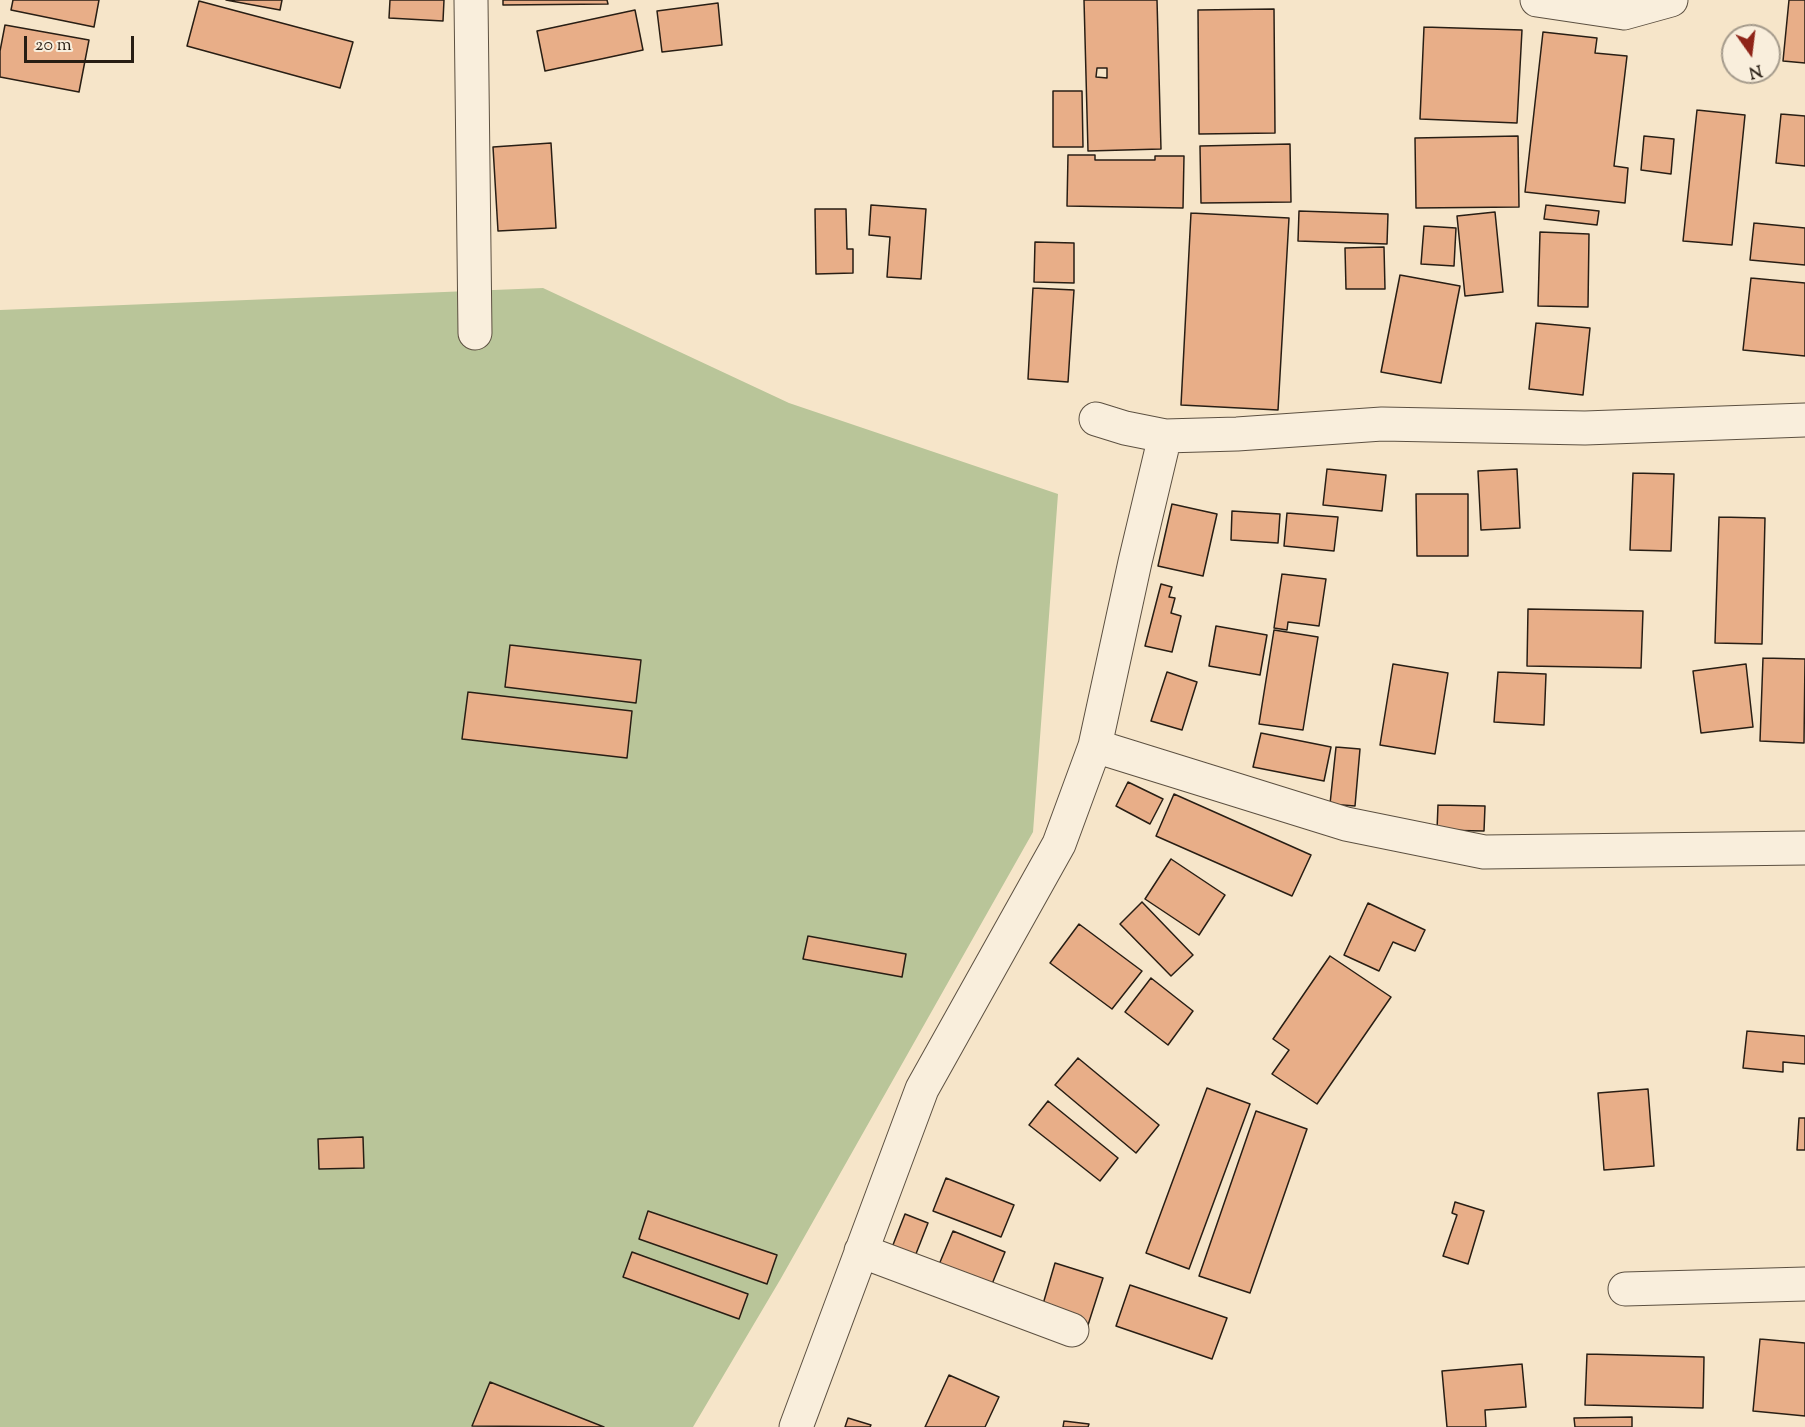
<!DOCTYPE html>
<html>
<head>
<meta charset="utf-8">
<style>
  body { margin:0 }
  #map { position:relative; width:1805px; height:1427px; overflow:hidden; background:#f6e5c9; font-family:"Sorts Mill Goudy",serif }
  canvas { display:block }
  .north { position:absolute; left:1721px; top:24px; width:60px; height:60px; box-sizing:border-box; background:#f9eedc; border:2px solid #a59b8c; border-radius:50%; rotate:166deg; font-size:16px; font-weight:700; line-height:24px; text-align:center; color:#281e14 }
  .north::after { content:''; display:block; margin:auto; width:21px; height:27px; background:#8f2418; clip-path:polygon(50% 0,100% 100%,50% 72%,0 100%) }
  .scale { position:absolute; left:24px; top:36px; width:110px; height:27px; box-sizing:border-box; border:3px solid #281e14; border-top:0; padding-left:8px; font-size:18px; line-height:21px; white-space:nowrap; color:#281e14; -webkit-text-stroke:4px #f9eedc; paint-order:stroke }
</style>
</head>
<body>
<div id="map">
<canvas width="1805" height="1427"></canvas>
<div class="north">N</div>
<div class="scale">20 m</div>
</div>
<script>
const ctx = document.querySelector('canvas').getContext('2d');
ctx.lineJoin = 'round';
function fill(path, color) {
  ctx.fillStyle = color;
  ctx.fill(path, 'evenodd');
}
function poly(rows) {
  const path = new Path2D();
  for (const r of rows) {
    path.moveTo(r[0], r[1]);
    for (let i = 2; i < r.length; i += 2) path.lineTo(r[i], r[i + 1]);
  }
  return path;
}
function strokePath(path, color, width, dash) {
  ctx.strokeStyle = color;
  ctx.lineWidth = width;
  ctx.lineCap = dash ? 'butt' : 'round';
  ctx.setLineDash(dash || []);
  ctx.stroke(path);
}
const green = poly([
  [543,288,789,403,1058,494,1033,832,780,1280,693,1427,0,1427,0,310]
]);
const building = poly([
  [13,0,99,0,94,27,11,10,13,0],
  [226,0,282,0,280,10,226,0],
  [390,0,444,0,443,21,389,18,390,0],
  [503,0,607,0,608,4,503,5,503,0],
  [1084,0,1157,0,1161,149,1088,151,1084,0],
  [1097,68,1107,68,1107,78,1096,77,1097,68],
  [1789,0,1805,0,1805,63,1783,61,1789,0],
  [199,1,353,42,340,88,187,46,199,1],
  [718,3,722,45,662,52,657,11,718,3],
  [1274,9,1275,133,1199,134,1198,10,1274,9],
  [635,10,643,50,545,71,537,31,635,10],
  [5,25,89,40,79,92,0,77,0,51,5,25],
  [1424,27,1522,30,1517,123,1420,119,1424,27],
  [1543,32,1597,38,1595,53,1627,56,1614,166,1628,168,1625,203,1525,192,1543,32],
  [1053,91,1082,91,1083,147,1053,147,1053,91],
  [1697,110,1745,115,1732,245,1683,241,1697,110],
  [1781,114,1805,116,1805,166,1776,163,1781,114],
  [1518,136,1519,207,1416,208,1415,138,1518,136],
  [1644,136,1674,139,1671,174,1641,170,1644,136],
  [551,143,556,228,498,231,493,147,551,143],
  [1290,144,1291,202,1201,203,1200,146,1290,144],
  [1068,155,1095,155,1095,160,1155,160,1155,156,1184,156,1183,208,1067,206,1068,155],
  [871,205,926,209,921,279,887,277,890,237,869,235,871,205],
  [1546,205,1599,211,1597,225,1544,219,1546,205],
  [815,209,846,209,847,249,853,249,853,273,816,274,815,209],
  [1299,211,1388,214,1387,244,1298,241,1299,211],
  [1495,212,1503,292,1465,296,1457,216,1495,212],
  [1191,213,1289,218,1278,410,1181,405,1191,213],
  [1754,223,1805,228,1805,265,1750,260,1754,223],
  [1424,226,1456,228,1454,266,1421,264,1424,226],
  [1540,232,1589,234,1588,307,1538,306,1540,232],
  [1035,242,1074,243,1074,283,1034,282,1035,242],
  [1384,247,1385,289,1346,289,1345,248,1384,247],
  [1400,275,1460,286,1441,383,1381,372,1400,275],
  [1751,278,1805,283,1805,356,1743,350,1751,278],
  [1033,288,1074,290,1068,382,1028,379,1033,288],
  [1536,323,1590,328,1583,395,1529,389,1536,323],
  [1327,469,1386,475,1382,511,1323,505,1327,469],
  [1517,469,1520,528,1481,530,1478,471,1517,469],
  [1633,473,1674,474,1671,551,1630,550,1633,473],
  [1416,494,1468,494,1468,556,1417,556,1416,494],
  [1172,504,1217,514,1203,576,1158,566,1172,504],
  [1232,511,1280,514,1278,543,1231,540,1232,511],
  [1287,513,1338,517,1334,551,1284,546,1287,513],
  [1719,517,1765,518,1762,644,1715,643,1719,517],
  [1282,574,1326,579,1319,626,1288,622,1287,630,1274,628,1282,574],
  [1161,584,1172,587,1169,597,1175,598,1171,613,1181,616,1172,652,1145,646,1161,584],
  [1528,609,1643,611,1641,668,1527,666,1528,609],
  [1216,626,1267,635,1260,675,1209,666,1216,626],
  [1274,630,1318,637,1303,730,1259,724,1274,630],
  [510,645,641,660,636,703,505,687,510,645],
  [1763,658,1805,659,1804,743,1760,741,1763,658],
  [1393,664,1448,673,1435,754,1380,745,1393,664],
  [1746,664,1753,727,1701,733,1693,671,1746,664],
  [1167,672,1197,682,1182,730,1151,721,1167,672],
  [1498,672,1546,674,1544,725,1494,722,1498,672],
  [468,692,632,711,627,758,462,739,468,692],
  [1261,733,1331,747,1324,781,1253,767,1261,733],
  [1336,747,1360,749,1355,806,1330,804,1336,747],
  [1128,782,1163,799,1150,824,1116,806,1128,782],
  [1174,794,1311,855,1292,896,1156,836,1174,794],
  [1438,805,1485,806,1484,831,1437,830,1438,805],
  [1171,859,1225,895,1199,935,1145,899,1171,859],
  [1142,902,1193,955,1171,976,1120,924,1142,902],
  [1368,903,1425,930,1415,951,1393,942,1379,971,1344,955,1368,903],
  [1079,924,1142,971,1112,1009,1050,963,1079,924],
  [808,936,906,954,902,977,803,959,808,936],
  [1330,956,1391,997,1317,1104,1272,1074,1289,1050,1273,1039,1330,956],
  [1151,978,1193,1011,1168,1045,1125,1012,1151,978],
  [1747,1031,1805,1036,1805,1064,1783,1062,1783,1072,1743,1068,1747,1031],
  [1078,1058,1159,1125,1136,1153,1055,1085,1078,1058],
  [1207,1088,1250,1104,1189,1269,1146,1253,1207,1088],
  [1648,1089,1654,1166,1604,1170,1598,1093,1648,1089],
  [1048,1101,1118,1158,1100,1181,1029,1125,1048,1101],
  [1256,1111,1307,1129,1250,1293,1199,1276,1256,1111],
  [1799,1118,1805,1118,1805,1150,1797,1150,1799,1118],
  [363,1137,364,1168,319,1169,318,1139,363,1137],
  [946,1178,1014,1205,1001,1237,933,1211,946,1178],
  [1455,1202,1484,1211,1468,1264,1443,1256,1457,1215,1452,1213,1455,1202],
  [648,1211,777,1255,767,1284,639,1239,648,1211],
  [905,1214,928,1223,914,1259,891,1250,905,1214],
  [953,1231,1005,1252,990,1289,938,1267,953,1231],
  [632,1252,748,1294,739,1319,623,1277,632,1252],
  [1055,1263,1103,1278,1088,1325,1041,1311,1055,1263],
  [1130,1285,1227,1318,1212,1359,1116,1326,1130,1285],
  [1760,1339,1805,1343,1805,1416,1753,1411,1760,1339],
  [1587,1354,1704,1357,1703,1408,1585,1405,1587,1354],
  [1522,1364,1526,1407,1485,1410,1486,1427,1447,1427,1442,1371,1522,1364],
  [949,1375,999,1397,985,1427,925,1427,949,1375],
  [490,1382,604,1427,472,1426,490,1382],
  [1632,1417,1632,1427,1575,1427,1574,1418,1632,1417],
  [848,1418,871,1425,870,1427,845,1427,848,1418],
  [1064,1421,1089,1424,1088,1427,1063,1427,1064,1421]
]);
const street = poly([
  [471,0,475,333],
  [1537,0,1624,13,1671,0],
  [1096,419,1125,428,1165,436,1237,434,1382,424,1585,428,1805,420],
  [1095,746,1346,824,1484,852,1805,848],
  [861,1251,1072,1330],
  [1625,1289,1805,1284],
  [796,1427,922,1089,1059,844,1095,746,1135,562,1165,436]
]);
fill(green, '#b9c599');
fill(building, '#e8ae88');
strokePath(building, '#281e14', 1.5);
strokePath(street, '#5c5041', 35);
strokePath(street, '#f9eedc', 33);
</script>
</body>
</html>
